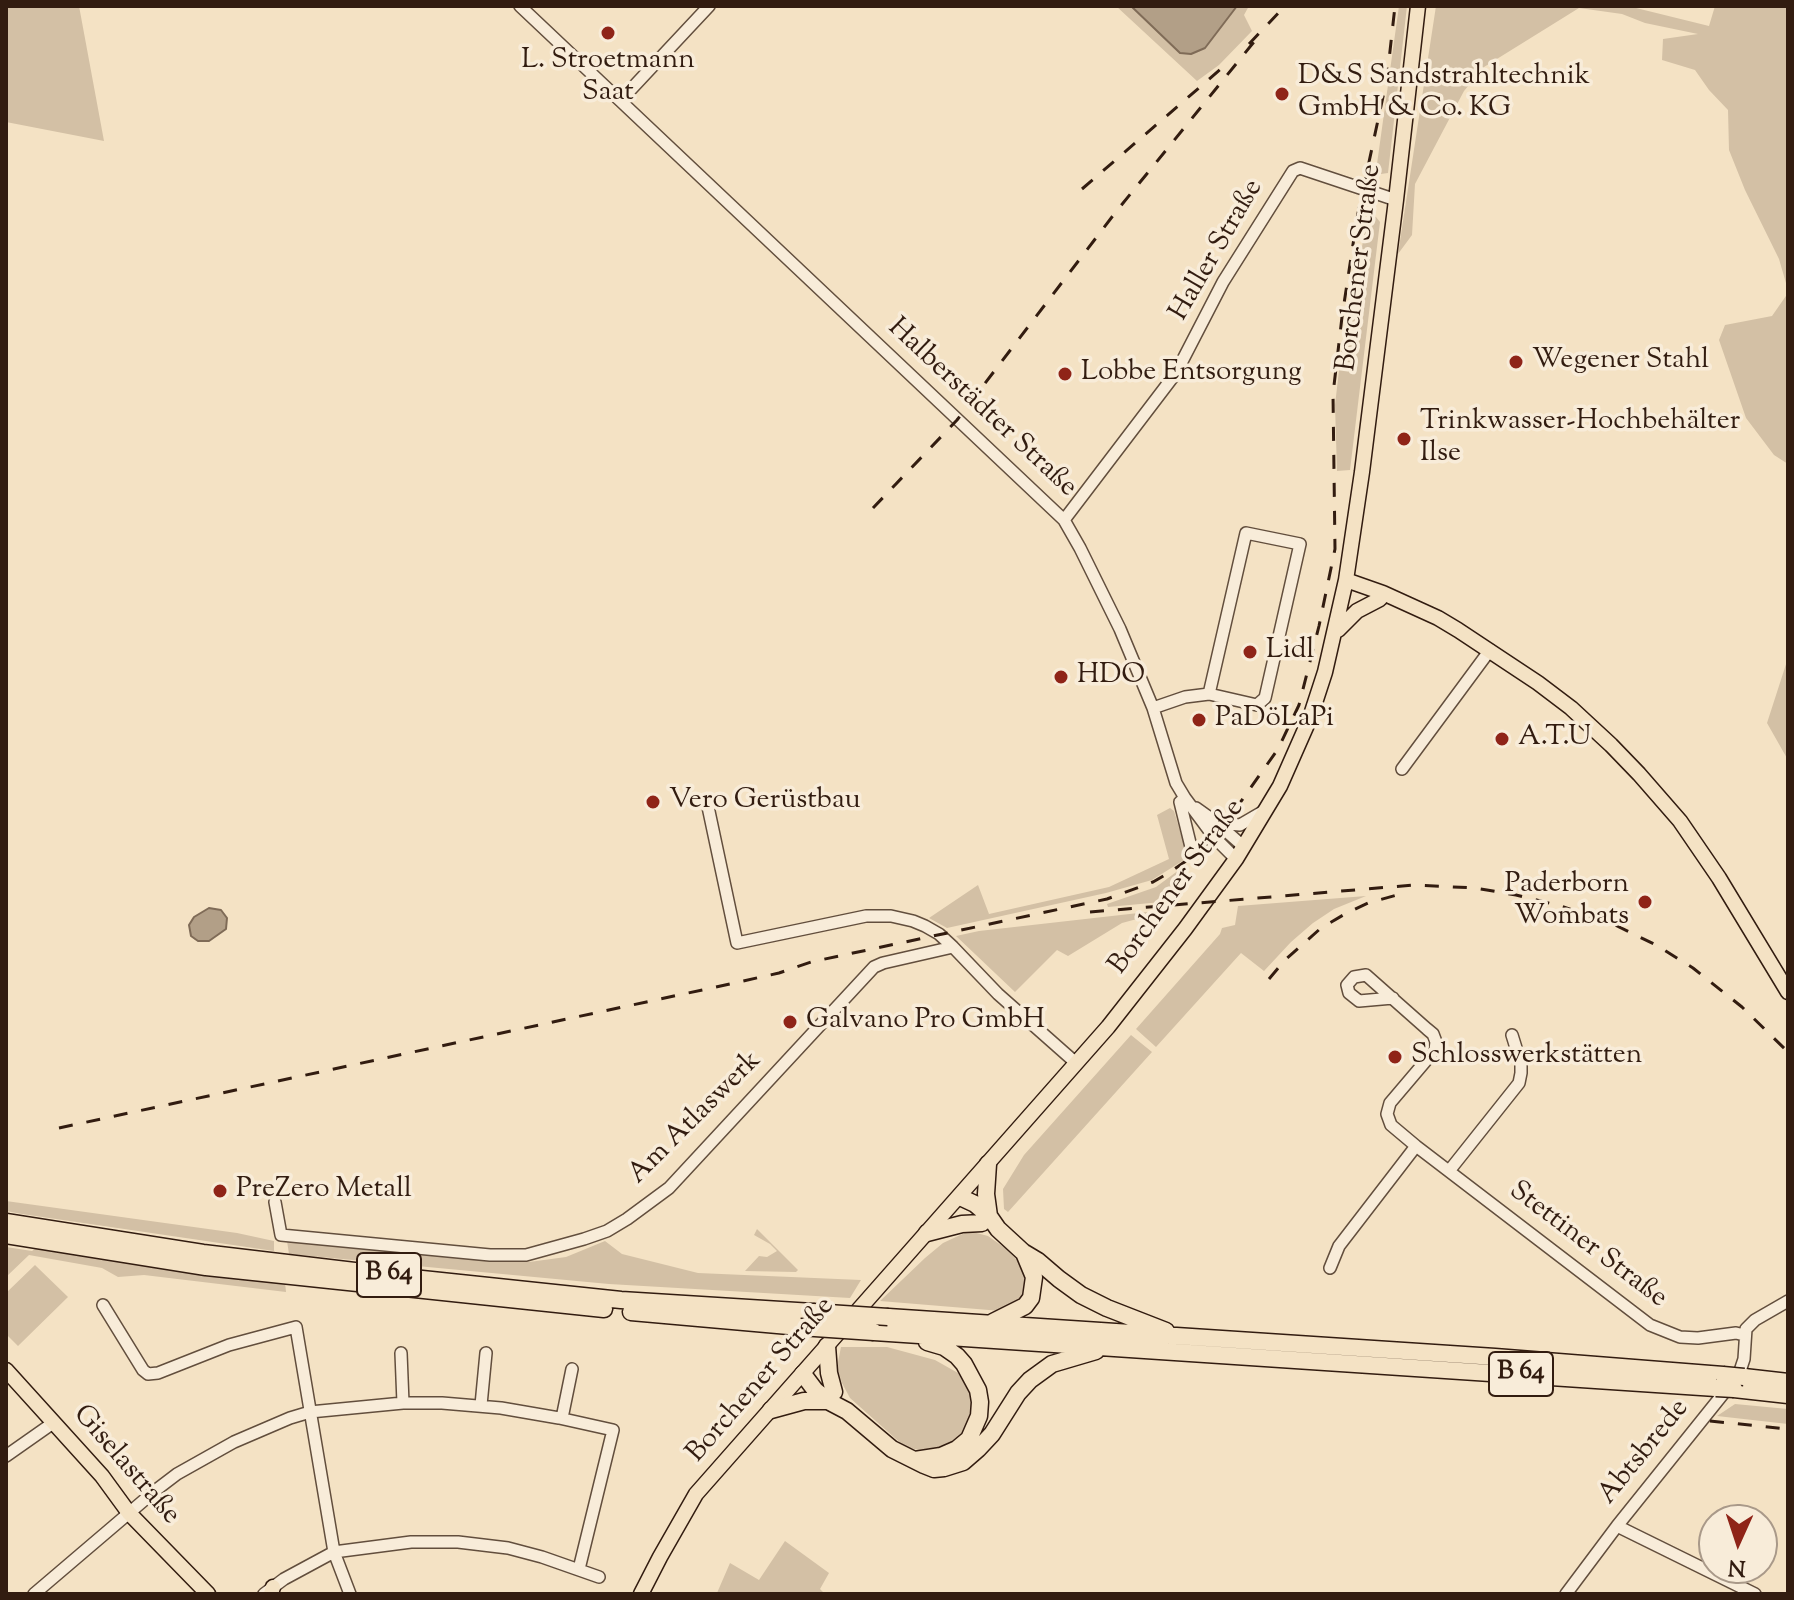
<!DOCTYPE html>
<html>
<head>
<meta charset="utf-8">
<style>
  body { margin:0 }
  #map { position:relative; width:1794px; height:1600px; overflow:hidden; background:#f4e2c4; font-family:"Sorts Mill Goudy",serif }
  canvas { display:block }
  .frame { position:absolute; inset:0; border:8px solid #321c10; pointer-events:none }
  .north { position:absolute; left:1698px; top:1504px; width:80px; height:80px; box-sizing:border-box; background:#f8ecd9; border:2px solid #a99989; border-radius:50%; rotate:183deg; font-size:22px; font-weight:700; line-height:32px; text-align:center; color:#321c10 }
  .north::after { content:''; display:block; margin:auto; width:28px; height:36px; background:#8f2418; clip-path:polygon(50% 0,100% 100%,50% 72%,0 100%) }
</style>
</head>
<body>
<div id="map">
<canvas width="1794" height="1600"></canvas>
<div class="frame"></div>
<div class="north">N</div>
</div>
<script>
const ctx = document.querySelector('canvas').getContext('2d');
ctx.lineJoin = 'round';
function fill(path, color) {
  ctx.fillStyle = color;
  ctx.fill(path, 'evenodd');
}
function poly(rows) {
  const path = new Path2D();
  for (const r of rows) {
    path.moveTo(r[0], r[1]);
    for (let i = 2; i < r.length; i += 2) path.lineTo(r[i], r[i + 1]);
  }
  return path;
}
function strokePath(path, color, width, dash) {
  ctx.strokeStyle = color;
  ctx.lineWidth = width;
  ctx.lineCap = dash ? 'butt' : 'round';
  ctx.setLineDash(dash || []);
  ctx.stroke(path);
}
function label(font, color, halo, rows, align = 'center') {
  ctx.font = font + ' "Sorts Mill Goudy",serif';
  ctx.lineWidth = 7;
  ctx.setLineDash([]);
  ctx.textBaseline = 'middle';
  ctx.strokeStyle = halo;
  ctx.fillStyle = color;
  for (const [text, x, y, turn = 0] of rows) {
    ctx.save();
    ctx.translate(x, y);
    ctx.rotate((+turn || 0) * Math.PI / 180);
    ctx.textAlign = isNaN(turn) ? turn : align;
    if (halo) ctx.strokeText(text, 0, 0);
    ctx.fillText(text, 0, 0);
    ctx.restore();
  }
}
const green = poly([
  [6,6,79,6,104,141,6,122],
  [1116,6,1131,6,1180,53,1205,48,1237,6,1249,6,1244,15,1252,31,1219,65,1197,81],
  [1399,6,1407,6,1388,173,1381,174,1376,171],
  [1436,6,1628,6,1709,26,1715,6,1788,6,1788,290,1779,259,1745,190,1729,150,1728,110,1709,90,1695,70,1662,60,1663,39,1698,34,1645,23,1622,14,1579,8,1484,67,1464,91,1415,184,1412,235,1398,254],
  [1376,217,1380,222,1350,470,1337,471,1335,405,1341,353,1355,287,1367,218],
  [1788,293,1788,464,1774,455,1746,418,1719,340,1725,325,1772,316],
  [1788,658,1788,760,1767,723],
  [1170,808,1174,811,1186,851,1184,860,1152,880,1106,893,947,928,929,918,978,885,989,914,1109,887,1169,859,1157,815],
  [1183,867,1172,901,1108,907,1107,904,1156,887],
  [1366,896,1334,909,1313,923,1291,942,1264,971,1241,953,1156,1047,1136,1029,1220,934,1222,928,1235,925,1238,906],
  [1165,910,1163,912,1122,923,1068,956,1057,950,1015,992,956,936,979,931],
  [1131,1035,1152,1052,1008,1212,1004,1209,1003,1189,1024,1155],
  [6,1201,237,1233,274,1241,274,1251,22,1214,6,1211],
  [757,1229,798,1270,796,1272,745,1271,759,1256,767,1257,777,1251,770,1244,754,1235],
  [969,1231,988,1236,1005,1248,1022,1265,1025,1280,1025,1290,1020,1300,1001,1311,880,1301,925,1258,943,1243],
  [287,1241,480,1259,529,1262,566,1257,605,1241,622,1254,698,1273,861,1280,850,1298,609,1284,289,1254],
  [6,1247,32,1251,36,1248,285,1282,286,1292,144,1275,118,1277,102,1268,29,1255,6,1277],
  [35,1265,68,1297,18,1346,6,1334,6,1293],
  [841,1347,887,1347,935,1360,958,1373,972,1394,974,1412,967,1429,954,1444,928,1452,905,1447,850,1398,842,1383,837,1367],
  [1735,1404,1788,1409,1788,1424,1717,1416],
  [785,1541,829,1573,820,1589,825,1594,717,1593,730,1563,759,1580]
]);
const water = poly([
  [1131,6,1237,6,1205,48,1191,54,1180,53,1131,6],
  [209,908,221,910,227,918,226,929,209,941,198,941,191,936,189,925,194,917,209,908]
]);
const minor = poly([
  [520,6,1064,520,1080,548,1120,629,1153,708,1176,783,1185,798,1214,837,1236,859],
  [621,100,709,6],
  [1064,520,1176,373,1223,282,1293,171,1300,168,1396,200],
  [1153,708,1185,697,1209,694,1257,705,1265,698,1300,544,1246,533,1209,694],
  [1402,769,1490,650],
  [1185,798,1180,802,1191,847],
  [707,802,737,943,866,916,891,916,913,921,925,926,939,934,953,947],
  [1196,808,1217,823,1244,847],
  [1217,823,1240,825,1264,811],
  [1393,998,1359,1001,1349,993,1347,985,1354,977,1366,975,1427,1029,1433,1034,1436,1042,1435,1050,1390,1103,1387,1114,1391,1125,1416,1146,1650,1325,1680,1337,1698,1338,1736,1333,1744,1335],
  [1449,1171,1519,1083,1521,1073,1521,1064,1512,1035],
  [275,1202,281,1235,490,1255,526,1255,584,1239,607,1231,627,1219,669,1188,874,967,883,963,953,947,998,994,1076,1063],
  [1330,1268,1339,1246,1416,1146],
  [103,1305,143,1370,148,1374,158,1373,229,1345,296,1327,334,1552,350,1594],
  [401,1353,403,1403],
  [481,1405,486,1353],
  [562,1418,572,1369],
  [6,1456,53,1423],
  [1617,1526,1755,1594],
  [34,1594,156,1490,177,1474,234,1442,290,1418,310,1412,403,1403,442,1403,501,1408,559,1418,613,1430,579,1569],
  [264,1594,284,1579,334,1552,411,1542,458,1542,508,1548,542,1557,599,1577],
  [1566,1594,1617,1526,1739,1374,1744,1359,1746,1329,1755,1320,1788,1301]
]);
const major = poly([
  [1346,580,1383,593,1438,618,1458,630,1538,683,1571,708,1611,745,1639,774,1680,821,1719,878,1788,992],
  [1338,630,1357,611,1380,599],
  [6,1370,102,1476,129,1513,208,1594],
  [271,1594,273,1587],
  [641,1594,660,1557,696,1494,1108,1027,1185,929,1236,859,1280,786,1310,718,1325,672,1346,580,1362,472,1396,200,1418,6]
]);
const highway = poly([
  [988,1164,986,1194,989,1216],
  [960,1197,975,1204,989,1216,998,1229,1023,1252,1038,1261,1059,1279,1081,1295,1107,1308,1166,1331],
  [6,1222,203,1253,422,1279,621,1300,813,1312],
  [927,1233,962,1224,982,1223],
  [6,1235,206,1267,604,1309],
  [631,1312,800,1327],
  [888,1317,1495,1357,1723,1375],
  [993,1322,1025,1306,1031,1298,1034,1277,1024,1253],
  [874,1332,1716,1388],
  [827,1346,829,1373,834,1392],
  [803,1374,815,1390,828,1401,847,1411,892,1449,924,1465,934,1469,944,1468,963,1462,978,1449,992,1434,1018,1393,1030,1380,1052,1364,1096,1351],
  [1744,1377,1788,1382],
  [1734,1389,1788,1395],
  [771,1410,804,1401,828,1401],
  [915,1460,941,1456,957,1449,969,1439,979,1416,980,1402,978,1390,964,1364,957,1356,944,1347,927,1342]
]);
const rail = poly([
  [1249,44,1285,6],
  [1082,189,1222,68],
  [873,508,957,420,1115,213,1258,37],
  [1090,912,1414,885,1475,888,1516,895,1561,906,1613,924,1656,945,1693,968,1742,1007,1788,1052],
  [1269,979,1285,960,1321,928,1345,914,1368,903,1404,893],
  [59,1128,716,987,779,973,811,962,1107,899,1153,882,1170,872,1196,854,1214,837,1225,824,1278,749,1299,705,1319,626,1335,549,1333,394,1342,317,1357,218,1387,78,1395,6],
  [1710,1421,1788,1429]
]);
const highwayBridge = poly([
  [813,1312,888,1317],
  [800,1327,874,1332],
  [1723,1375,1744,1377],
  [1716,1388,1734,1389]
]);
const markers = [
  [608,33,8,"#8f2418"],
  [1282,94,8,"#8f2418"],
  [1516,362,8,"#8f2418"],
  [1065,374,8,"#8f2418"],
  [1404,439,8,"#8f2418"],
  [1250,652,8,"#8f2418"],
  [1061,677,8,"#8f2418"],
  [1199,720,8,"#8f2418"],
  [1502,739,8,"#8f2418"],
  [653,802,8,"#8f2418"],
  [1645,902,8,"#8f2418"],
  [790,1022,8,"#8f2418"],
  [1395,1057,8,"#8f2418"],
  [220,1191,8,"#8f2418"]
];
const shields = [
  [389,1275,64],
  [1521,1374,64]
];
const shieldNames = [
  ["B 64",389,1275],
  ["B 64",1521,1374]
];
const poiNames = [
  ["L. Stroetmann",608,62,"center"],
  ["Saat",608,94,"center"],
  ["D&S Sandstrahltechnik",1298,78],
  ["GmbH & Co. KG",1298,110],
  ["Wegener Stahl",1532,362],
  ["Lobbe Entsorgung",1081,374],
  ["Trinkwasser-Hochbehälter",1420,423],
  ["Ilse",1420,455],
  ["Lidl",1266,652],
  ["HDO",1077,677],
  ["PaDöLaPi",1215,720],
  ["A.T.U",1518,739],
  ["Vero Gerüstbau",669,802],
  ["Paderborn",1629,886,"right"],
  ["Wombats",1629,918,"right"],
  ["Galvano Pro GmbH",806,1022],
  ["Schlosswerkstätten",1411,1057],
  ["PreZero Metall",236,1191]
];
const streetNames = [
  ["Haller Straße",1218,251,-60],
  ["Borchener Straße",1361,268,-83],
  ["Halberstädter Straße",981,409,43],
  ["Borchener Straße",1178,888,-54],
  ["Am Atlaswerk",696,1119,-45],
  ["Stettiner Straße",1587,1246,37],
  ["Borchener Straße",762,1381,-49],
  ["Abtsbrede",1645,1453,-51],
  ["Giselastraße",125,1466,49]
];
fill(green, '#d3c0a5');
fill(water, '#b29f87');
strokePath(water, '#7f6b57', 2);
strokePath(minor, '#624e3d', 14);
strokePath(major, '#321c10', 17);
strokePath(highway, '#321c10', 19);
strokePath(minor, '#f8ecd9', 11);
strokePath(major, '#f4e2c4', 14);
strokePath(highway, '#f4e2c4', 16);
strokePath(rail, '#321c10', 3, [14, 14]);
strokePath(highwayBridge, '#321c10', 19, []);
strokePath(highwayBridge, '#f4e2c4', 16);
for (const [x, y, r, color] of markers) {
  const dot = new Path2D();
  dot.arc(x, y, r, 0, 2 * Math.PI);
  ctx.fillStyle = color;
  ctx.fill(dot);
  strokePath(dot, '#f8ecd9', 3);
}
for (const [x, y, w] of shields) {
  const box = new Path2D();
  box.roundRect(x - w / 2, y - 22, w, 44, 6);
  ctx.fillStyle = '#f8ecd9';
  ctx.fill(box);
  strokePath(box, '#321c10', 2);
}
label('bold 26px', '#321c10', null, shieldNames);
label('28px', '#321c10', '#f8ecd9', poiNames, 'left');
label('28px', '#321c10', '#f8ecd9', streetNames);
</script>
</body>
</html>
